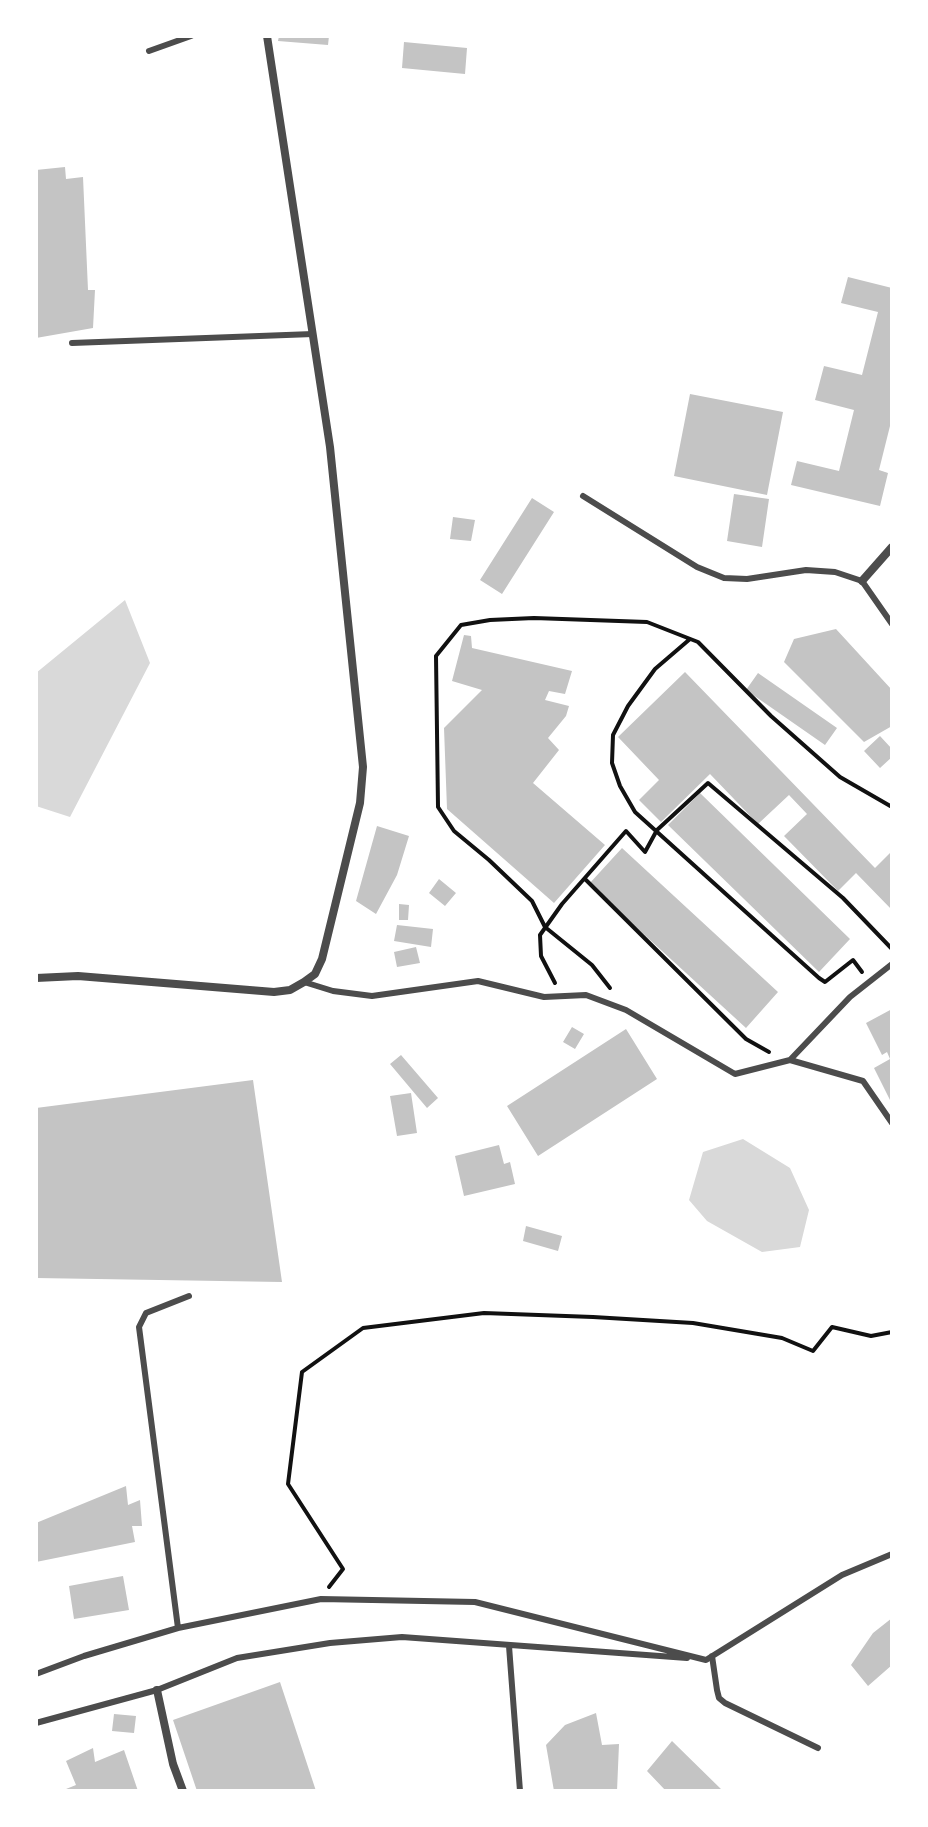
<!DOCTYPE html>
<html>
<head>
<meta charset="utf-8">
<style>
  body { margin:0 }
  #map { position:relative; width:928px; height:1827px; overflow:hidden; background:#fff; font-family:"Open Sans",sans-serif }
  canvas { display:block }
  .frame { position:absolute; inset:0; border:38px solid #fff; pointer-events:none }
</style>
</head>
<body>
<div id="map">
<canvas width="928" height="1827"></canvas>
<div class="frame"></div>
</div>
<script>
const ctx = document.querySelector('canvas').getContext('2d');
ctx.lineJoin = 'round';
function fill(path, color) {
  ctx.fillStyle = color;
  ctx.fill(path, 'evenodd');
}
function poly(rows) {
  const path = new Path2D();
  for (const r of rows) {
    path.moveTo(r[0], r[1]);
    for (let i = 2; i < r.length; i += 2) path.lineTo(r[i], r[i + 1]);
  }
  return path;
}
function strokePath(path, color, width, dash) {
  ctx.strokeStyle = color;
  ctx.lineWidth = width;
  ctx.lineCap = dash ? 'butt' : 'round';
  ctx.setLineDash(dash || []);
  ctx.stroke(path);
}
const water = poly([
  [125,600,150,663,70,817,36,806,36,673],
  [743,1139,790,1168,809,1210,800,1247,762,1252,707,1221,689,1200,703,1152]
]);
const building = poly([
  [279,36,329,36,328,45,278,41],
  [404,42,467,48,465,74,402,68],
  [65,167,66,179,83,177,88,290,95,290,93,328,36,338,36,170],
  [848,277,892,288,892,418,879,470,888,473,880,506,791,485,797,461,839,471,854,410,815,400,824,366,862,375,878,312,841,303],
  [690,394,783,412,767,495,674,476],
  [734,494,769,499,762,547,727,541],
  [532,498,554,512,502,594,480,580],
  [453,517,475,520,471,541,450,539],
  [836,629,892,690,892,726,864,742,784,662,794,639],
  [464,635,471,636,472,648,572,671,565,694,549,691,545,700,569,706,566,716,548,738,559,750,533,783,605,845,554,903,447,809,444,728,482,690,452,681],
  [685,672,875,868,892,851,892,910,856,873,838,891,784,836,807,814,789,795,758,824,710,774,661,822,639,800,659,780,618,737],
  [758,673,837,728,825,745,746,690],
  [880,736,892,749,892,757,880,768,864,751],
  [700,793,850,939,819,972,668,825],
  [377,826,409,836,397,875,376,914,356,901],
  [622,848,778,992,746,1028,589,884],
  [439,879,456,893,445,906,429,893],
  [399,904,409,905,408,920,399,920],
  [397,925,433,929,431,947,394,941],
  [416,947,420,963,397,967,394,952],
  [892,1009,892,1104,874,1068,890,1059,887,1052,882,1055,866,1023],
  [572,1027,584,1034,575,1049,563,1042],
  [626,1029,657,1079,538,1156,507,1106],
  [401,1055,438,1098,427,1108,390,1064],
  [253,1080,282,1282,36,1278,36,1108],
  [411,1093,417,1133,397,1136,390,1096],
  [499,1145,504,1164,510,1162,515,1184,464,1196,455,1156],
  [526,1226,562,1236,558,1251,523,1241],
  [126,1486,128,1505,140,1500,142,1526,132,1526,135,1542,36,1562,36,1523],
  [123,1576,129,1610,74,1619,69,1586],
  [892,1618,892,1665,868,1686,851,1665,873,1633],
  [280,1682,316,1791,197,1791,173,1720],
  [596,1713,602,1745,619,1744,617,1791,554,1791,546,1745,565,1725],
  [114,1714,136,1716,134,1733,112,1731],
  [672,1741,723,1791,666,1791,647,1771],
  [93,1748,95,1762,124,1750,138,1791,61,1791,76,1785,66,1761]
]);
const path = poly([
  [690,639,655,669,628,706,613,735,612,763,620,786,635,812,819,978,825,982,853,960,862,972],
  [585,879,746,1039,769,1052],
  [555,983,541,956,540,935,562,904,626,831,645,852,657,830,708,783,843,898,892,949],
  [610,988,592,965,545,927,532,901,489,860,454,831,438,807,436,656,461,625,490,620,534,618,647,622,698,642,771,716,840,777,892,807],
  [329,1587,343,1569,288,1484,302,1372,363,1328,484,1313,593,1317,693,1323,782,1338,813,1351,832,1327,871,1336,892,1332]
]);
const service = poly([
  [149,51,191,36],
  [72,343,313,334],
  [583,496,697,567,724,578,747,579,806,570,835,572,862,581,892,624],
  [304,982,333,991,372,996,478,981,544,997,586,995,626,1010,735,1074,790,1060,850,997,892,964],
  [790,1060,863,1081,892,1123],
  [178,1628,139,1327,146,1313,189,1296],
  [509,1646,520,1791],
  [712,1656,717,1690,719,1698,725,1703,818,1748],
  [36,1674,84,1656,178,1628,321,1599,475,1602,706,1660,842,1575,892,1554],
  [36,1723,157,1690,237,1658,330,1643,402,1637,687,1658]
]);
const minor = poly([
  [862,581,892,547],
  [36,978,78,976,274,992,290,990,304,982,315,974,322,959,360,803,363,767,330,447,267,36],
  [157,1690,173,1764,183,1791]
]);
fill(water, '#d9d9d9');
fill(building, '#c4c4c4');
strokePath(path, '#111', 4);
strokePath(service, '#4c4c4c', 6);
strokePath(minor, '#4c4c4c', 8);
</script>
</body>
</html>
